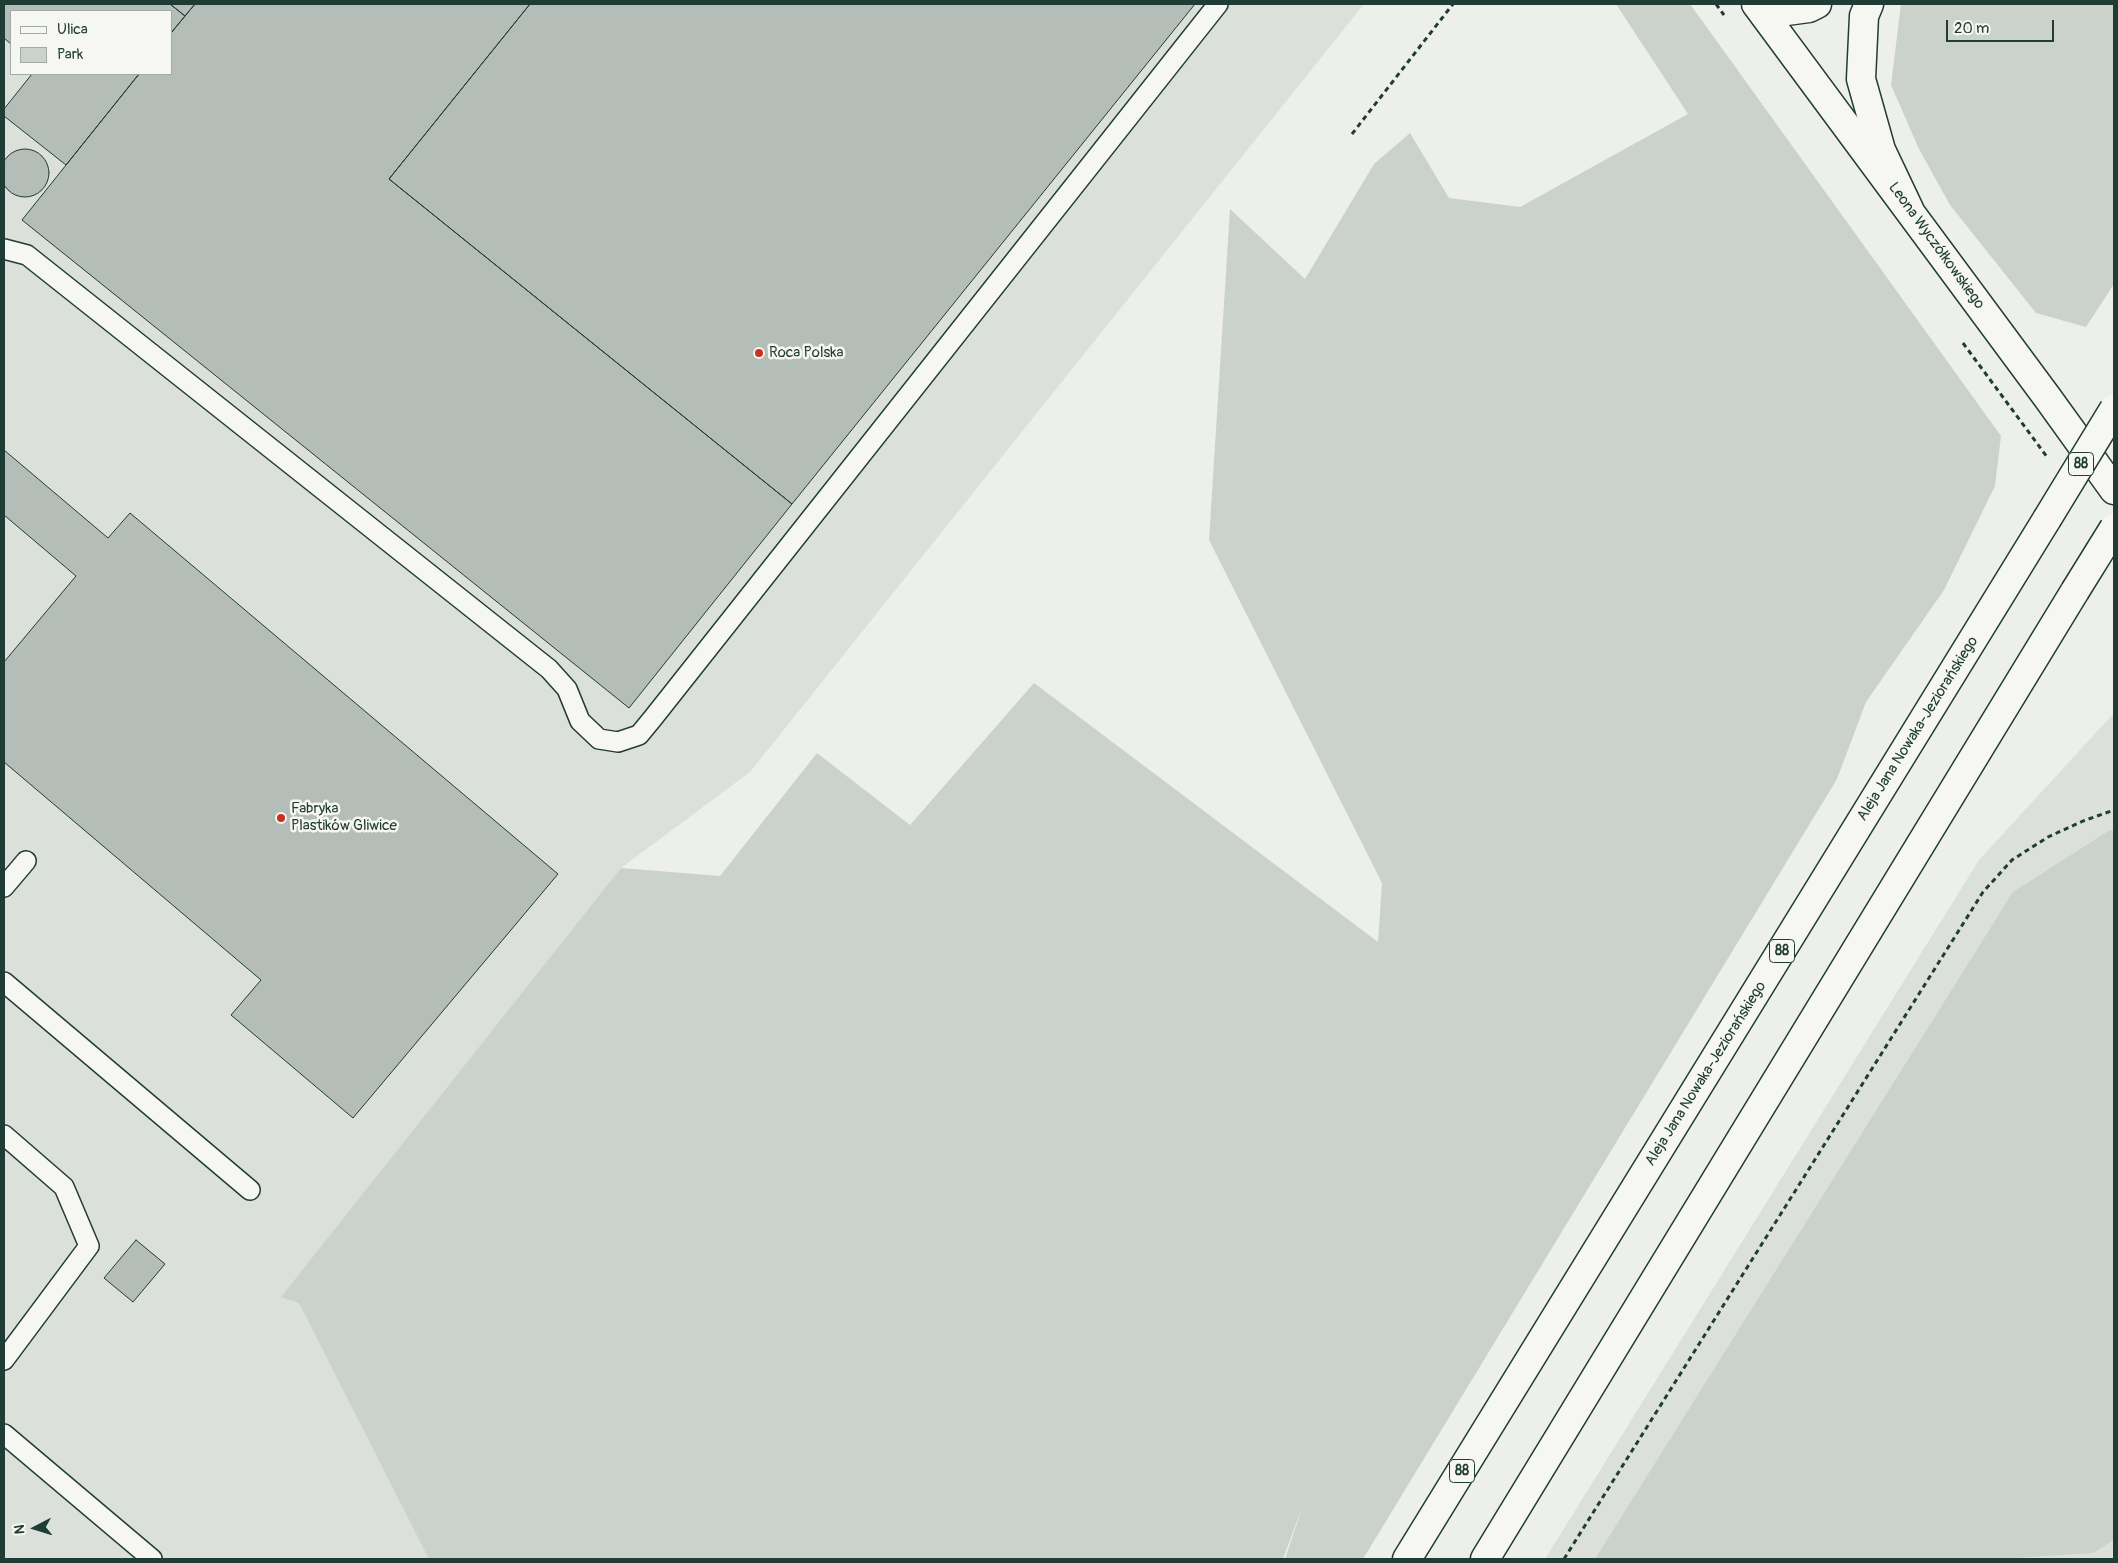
<!DOCTYPE html>
<html>
<head>
<meta charset="utf-8">
<style>
  body { margin:0 }
  #map { position:relative; width:2118px; height:1563px; overflow:hidden; background:#edefea; font-family:Pangolin,sans-serif }
  canvas { display:block }
  .frame { position:absolute; inset:0; border:5px solid #1f3d34; pointer-events:none }
  .legend { position:absolute; left:10px; top:10px; width:162px; height:65px; box-sizing:border-box; background:#f6f6f2; border:1px solid #a0aca6; margin:0; padding:6px 9px; list-style:none; font-size:15px; color:#1f3d34 }
  .legend li { display:flex; align-items:center; gap:10px; height:25px }
  .legend b { width:25px; border:1px solid #a0aca6 }
  .north { position:absolute; left:10px; top:1503px; width:50px; height:50px; -webkit-text-stroke:4px #f6f6f2; paint-order:stroke; rotate:265deg; font-size:14px; font-weight:700; line-height:20px; text-align:center; color:#1f3d34 }
  .north::after { content:''; display:block; margin:auto; width:18px; height:22px; background:#1f3d34; clip-path:polygon(50% 0,100% 100%,50% 72%,0 100%) }
  .scale { position:absolute; left:1946px; top:20px; width:108px; height:22px; box-sizing:border-box; border:2px solid #1f3d34; border-top:0; padding-left:6px; font-size:15px; line-height:18px; white-space:nowrap; color:#1f3d34; -webkit-text-stroke:4px #f6f6f2; paint-order:stroke }
</style>
</head>
<body>
<div id="map">
<canvas width="2118" height="1563"></canvas>
<div class="frame"></div>
<ul class="legend">
<li><b style="height:6px;background:#f6f6f2"></b>Ulica</li>
<li><b style="height:14px;background:#cbd2cc"></b>Park</li>
</ul>
<div class="north">N</div>
<div class="scale">20 m</div>
</div>
<script>
const ctx = document.querySelector('canvas').getContext('2d');
ctx.lineJoin = 'round';
function fill(path, color) {
  ctx.fillStyle = color;
  ctx.fill(path, 'evenodd');
}
function poly(rows) {
  const path = new Path2D();
  for (const r of rows) {
    if (r.length === 3) {
      path.moveTo(r[0] + r[2], r[1]);
      path.arc(r[0], r[1], r[2], 0, 2 * Math.PI);
      continue;
    }
    path.moveTo(r[0], r[1]);
    for (let i = 2; i < r.length; i += 2) path.lineTo(r[i], r[i + 1]);
  }
  return path;
}
function strokePath(path, color, width, dash) {
  ctx.strokeStyle = color;
  ctx.lineWidth = width;
  ctx.lineCap = dash ? 'butt' : 'round';
  ctx.setLineDash(dash || []);
  ctx.stroke(path);
}
function label(font, color, halo, rows, align = 'center') {
  ctx.font = font + ' Pangolin,sans-serif';
  ctx.lineWidth = 5;
  ctx.setLineDash([]);
  ctx.textBaseline = 'middle';
  ctx.strokeStyle = halo;
  ctx.fillStyle = color;
  for (const [text, x, y, turn = 0] of rows) {
    ctx.save();
    ctx.translate(x, y);
    ctx.rotate((+turn || 0) * Math.PI / 180);
    ctx.textAlign = isNaN(turn) ? turn : align;
    if (halo) ctx.strokeText(text, 0, 0);
    ctx.fillText(text, 0, 0);
    ctx.restore();
  }
}
const built = poly([
  [4,4,1364,4,750,772,621,868,433,1559,4,1559],
  [11,11,171,11,171,74,11,74],
  [2114,713,2114,1559,1545,1559,1979,860]
]);
const green = poly([
  [1616,4,1690,4,2001,436,1995,486,1944,590,1866,702,1837,779,1363,1559,1285,1559,1303,1505,1283,1559,429,1559,299,1303,281,1297,621,868,720,876,817,753,910,825,1034,683,1378,942,1382,883,1209,540,1230,209,1305,279,1374,164,1410,133,1449,198,1520,207,1688,114],
  [1901,4,2114,4,2114,284,2086,327,2036,313,1950,205,1919,149,1891,85],
  [2110,830,2114,831,2114,1540,2093,1553,1998,1559,1595,1559,2013,892]
]);
const building = poly([
  [4,4,170,4,185,16,171,33,171,11,11,11,11,44,4,38,4,4],
  [170,4,195,4,185,16,170,4],
  [195,4,530,4,389,179,792,504,629,708,22,220,139,74,171,74,171,33,195,4],
  [530,4,1195,4,792,504,389,179,530,4],
  [32,74,139,74,66,165,4,116,4,109,32,74],
  [25,173,24],
  [4,450,108,538,130,513,558,874,353,1118,231,1015,261,980,4,762,4,662,76,576,4,515,4,450],
  [136,1240,165,1264,133,1302,104,1278,136,1240]
]);
const path = poly([
  [1716,4,1724,15],
  [1352,134,1453,4],
  [1963,343,2047,457],
  [1564,1559,1983,892,2012,860,2048,837,2083,821,2114,810]
]);
const service = poly([
  [4,249,27,255,549,669,567,689,580,721,599,739,618,742,639,735,653,718,1218,4],
  [4,887,26,861],
  [4,982,250,1190],
  [4,1135,64,1187,89,1246,4,1360],
  [4,1434,152,1559]
]);
const tertiary = poly([
  [1756,4,2047,397,2114,490]
]);
const primary = poly([
  [1768,4,1764,14,1809,8,1817,4],
  [1869,4,1864,16,1861,79,1881,150,1909,209],
  [1407,1559,2047,519],
  [1485,1559,2075,591]
]);
const primaryBridge = poly([
  [2047,519,2114,409],
  [2075,591,2114,528]
]);
const markers = [
  [759,353,5,"#c8321e"],
  [281,818,5,"#c8321e"]
];
const shields = [
  [2081,464,25],
  [1782,951,25],
  [1462,1471,25]
];
const shieldNames = [
  ["88",2081,464],
  ["88",1782,951],
  ["88",1462,1471]
];
const streetNames = [
  ["Leona Wyczółkowskiego",1936,246,54],
  ["Aleja Jana Nowaka-Jeziorańskiego",1918,729,-58],
  ["Aleja Jana Nowaka-Jeziorańskiego",1706,1074,-58]
];
const poiNames = [
  ["Roca Polska",769,353],
  ["Fabryka",291,809],
  ["Plastików Gliwice",291,826]
];
fill(built, '#dce0db');
fill(green, '#cbd2cc');
fill(building, '#b4bdb8');
strokePath(building, '#1f3d34', 1);
strokePath(service, '#1f3d34', 22);
strokePath(tertiary, '#1f3d34', 31);
strokePath(primary, '#1f3d34', 31);
strokePath(path, '#1f3d34', 3, [5, 4]);
strokePath(service, '#f6f6f2', 19);
strokePath(tertiary, '#f6f6f2', 28);
strokePath(primary, '#f6f6f2', 28);
strokePath(primaryBridge, '#1f3d34', 31, []);
strokePath(primaryBridge, '#f6f6f2', 28);
for (const [x, y, r, color] of markers) {
  const dot = new Path2D();
  dot.arc(x, y, r, 0, 2 * Math.PI);
  ctx.fillStyle = color;
  ctx.fill(dot);
  strokePath(dot, '#f6f6f2', 2);
}
for (const [x, y, w] of shields) {
  const box = new Path2D();
  box.roundRect(x - w / 2, y - 11.5, w, 23, 4);
  ctx.fillStyle = '#f6f6f2';
  ctx.fill(box);
  strokePath(box, '#1f3d34', 1);
}
label('bold 14px', '#1f3d34', null, shieldNames);
label('15px', '#1f3d34', '#f6f6f2', streetNames);
label('15px', '#1f3d34', '#f6f6f2', poiNames, 'left');
</script>
</body>
</html>
